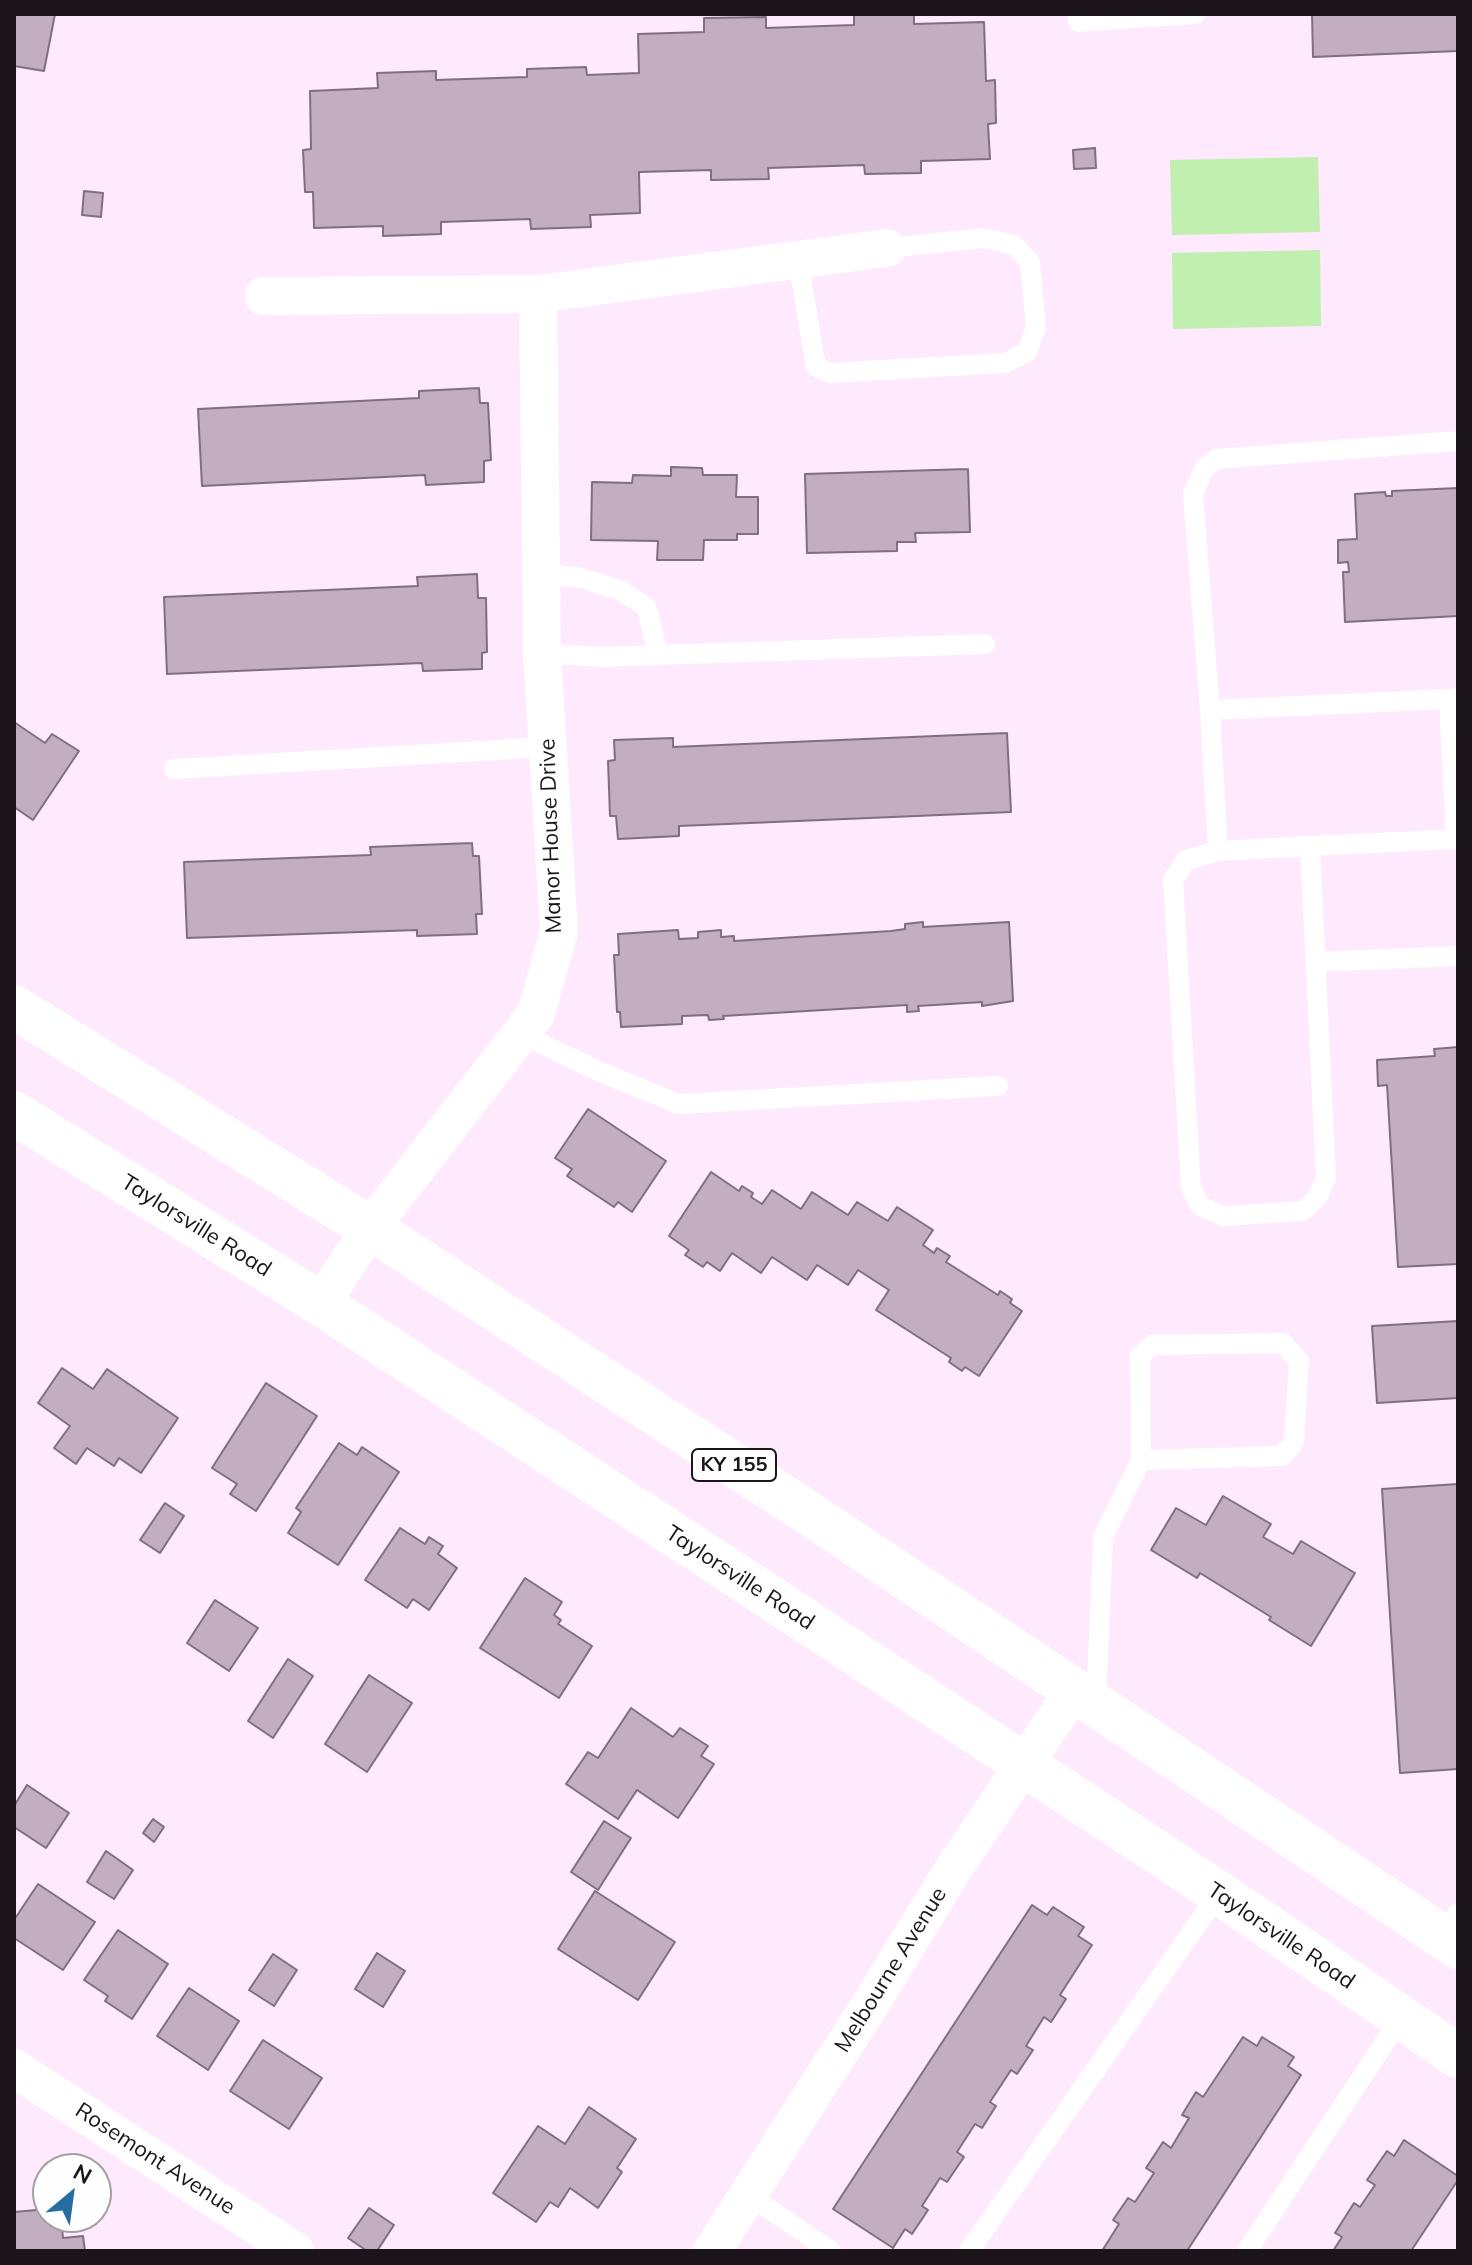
<!DOCTYPE html>
<html>
<head>
<meta charset="utf-8">
<style>
  body { margin:0 }
  #map { position:relative; width:1472px; height:2265px; overflow:hidden; background:#fee9fd; font-family:Mulish,sans-serif }
  canvas { display:block }
  .frame { position:absolute; inset:0; border:16px solid #1b141a; pointer-events:none }
  .north { position:absolute; left:32px; top:2153px; width:80px; height:80px; box-sizing:border-box; background:#fefefe; border:2px solid #a3a0a3; border-radius:50%; rotate:29deg; font-size:22px; font-weight:700; line-height:32px; text-align:center; color:#1b141a }
  .north::after { content:''; display:block; margin:auto; width:28px; height:36px; background:#256ea1; clip-path:polygon(50% 0,100% 100%,50% 72%,0 100%) }
</style>
</head>
<body>
<div id="map">
<canvas width="1472" height="2265"></canvas>
<div class="frame"></div>
<div class="north">N</div>
</div>
<script>
const ctx = document.querySelector('canvas').getContext('2d');
ctx.lineJoin = 'round';
function fill(path, color) {
  ctx.fillStyle = color;
  ctx.fill(path, 'evenodd');
}
function poly(rows) {
  const path = new Path2D();
  for (const r of rows) {
    path.moveTo(r[0], r[1]);
    for (let i = 2; i < r.length; i += 2) path.lineTo(r[i], r[i + 1]);
  }
  return path;
}
function strokePath(path, color, width, dash) {
  ctx.strokeStyle = color;
  ctx.lineWidth = width;
  ctx.lineCap = dash ? 'butt' : 'round';
  ctx.setLineDash(dash || []);
  ctx.stroke(path);
}
function label(font, color, halo, rows, align = 'center') {
  ctx.font = font + ' Mulish,sans-serif';
  ctx.lineWidth = 6;
  ctx.setLineDash([]);
  ctx.textBaseline = 'middle';
  ctx.strokeStyle = halo;
  ctx.fillStyle = color;
  for (const [text, x, y, turn = 0] of rows) {
    ctx.save();
    ctx.translate(x, y);
    ctx.rotate((+turn || 0) * Math.PI / 180);
    ctx.textAlign = isNaN(turn) ? turn : align;
    if (halo) ctx.strokeText(text, 0, 0);
    ctx.fillText(text, 0, 0);
    ctx.restore();
  }
}
const green = poly([
  [1318,157,1320,232,1172,235,1170,160],
  [1320,250,1321,326,1173,329,1172,253]
]);
const building = poly([
  [14,14,55,14,44,71,14,66,14,14],
  [854,14,914,14,914,24,984,22,986,81,995,80,996,123,988,124,990,159,921,161,921,173,865,174,864,165,768,168,769,179,711,180,711,170,639,172,640,213,590,215,591,227,531,229,530,219,441,222,441,234,383,236,383,226,314,228,313,192,305,192,303,150,311,149,310,91,378,88,377,73,436,71,436,80,527,77,527,69,586,67,587,75,639,73,638,34,704,32,704,18,766,17,766,28,854,25,854,14],
  [1312,14,1458,14,1458,51,1313,57,1312,14],
  [1095,148,1096,168,1074,169,1073,150,1095,148],
  [84,191,103,193,101,217,82,215,84,191],
  [479,388,480,403,488,403,491,460,484,461,484,482,426,485,425,475,202,486,198,409,419,398,419,391,479,388],
  [671,467,702,468,703,475,737,475,736,497,758,497,758,534,737,534,737,540,704,540,703,560,657,560,658,541,591,540,592,482,632,483,633,475,671,476,671,467],
  [968,469,970,532,915,533,916,542,897,542,897,551,807,553,805,474,968,469],
  [1458,488,1458,616,1345,622,1343,572,1349,572,1348,562,1338,563,1338,540,1357,539,1355,494,1385,492,1386,496,1392,496,1392,491,1458,488],
  [477,574,478,598,486,598,487,652,482,653,482,669,423,671,422,663,167,674,164,597,418,586,417,577,477,574],
  [14,722,45,743,52,734,79,751,33,820,14,807,14,722],
  [1007,733,1011,812,679,826,679,836,618,839,616,816,610,816,608,761,615,760,614,740,673,738,673,747,1007,733],
  [472,843,473,856,479,856,482,914,476,914,477,934,417,936,417,930,187,938,184,862,371,855,370,847,472,843],
  [923,922,923,927,1009,922,1013,1001,982,1006,982,1002,918,1006,919,1011,907,1012,907,1005,723,1016,724,1019,709,1020,708,1015,682,1016,682,1024,621,1027,620,1012,617,1012,614,955,619,955,618,934,678,930,679,939,698,938,698,932,721,930,721,937,734,936,734,941,891,931,905,929,905,924,923,922],
  [1458,1047,1458,1264,1398,1267,1387,1085,1378,1086,1377,1060,1435,1056,1434,1049,1458,1047],
  [588,1109,666,1161,632,1212,618,1202,614,1207,567,1176,572,1169,555,1158,588,1109],
  [711,1172,739,1191,742,1186,753,1193,751,1197,762,1204,772,1190,801,1209,812,1192,848,1215,857,1202,888,1221,897,1207,933,1230,923,1245,934,1253,937,1248,950,1256,946,1262,998,1295,1000,1291,1012,1299,1010,1303,1022,1311,979,1376,965,1367,962,1371,949,1362,951,1358,876,1310,889,1290,858,1270,848,1285,817,1265,807,1280,772,1257,761,1273,732,1253,720,1271,707,1262,703,1267,685,1255,689,1250,669,1236,711,1172],
  [1458,1321,1458,1398,1377,1403,1372,1326,1458,1321],
  [62,1368,93,1389,107,1369,178,1418,141,1473,119,1458,114,1466,87,1448,76,1464,54,1448,70,1426,38,1403,62,1368],
  [266,1383,317,1416,256,1511,230,1494,237,1484,212,1468,266,1383],
  [339,1443,357,1455,362,1447,399,1472,338,1565,288,1533,301,1512,296,1508,339,1443],
  [1458,1484,1458,1769,1400,1773,1382,1489,1458,1484],
  [1223,1496,1271,1524,1263,1537,1293,1554,1301,1541,1355,1573,1311,1646,1269,1620,1271,1617,1200,1573,1197,1578,1151,1550,1176,1508,1206,1525,1223,1496],
  [165,1503,184,1516,160,1553,140,1540,165,1503],
  [400,1528,425,1544,429,1537,443,1546,438,1554,457,1568,429,1610,413,1599,407,1608,365,1580,400,1528],
  [525,1578,562,1602,554,1615,561,1620,558,1624,592,1646,559,1698,480,1648,525,1578],
  [215,1600,258,1628,229,1671,187,1643,215,1600],
  [288,1659,313,1676,273,1738,248,1721,288,1659],
  [369,1675,412,1703,367,1772,325,1744,369,1675],
  [631,1708,673,1737,680,1728,708,1746,701,1756,714,1764,678,1818,637,1790,618,1819,566,1784,588,1752,598,1758,631,1708],
  [27,1785,69,1813,46,1848,14,1827,14,1806,27,1785],
  [153,1819,164,1827,154,1842,143,1833,153,1819],
  [604,1821,631,1838,598,1890,571,1872,604,1821],
  [106,1851,133,1870,114,1899,87,1882,106,1851],
  [38,1884,95,1922,63,1970,14,1938,14,1920,38,1884],
  [595,1891,675,1942,638,2000,558,1949,595,1891],
  [1032,1905,1047,1915,1053,1907,1084,1927,1078,1936,1092,1945,1060,1995,1066,1999,1051,2022,1044,2017,1026,2046,1033,2050,1017,2074,1011,2070,990,2102,996,2106,982,2128,975,2124,957,2152,964,2157,947,2182,940,2178,922,2206,928,2210,912,2234,905,2229,893,2248,833,2209,1032,1905],
  [118,1930,168,1964,132,2019,105,2001,108,1996,84,1980,118,1930],
  [377,1953,405,1971,383,2007,355,1989,377,1953],
  [273,1954,297,1970,274,2006,249,1990,273,1954],
  [189,1988,239,2021,208,2070,157,2036,189,1988],
  [1243,2037,1257,2046,1262,2037,1294,2057,1288,2066,1301,2075,1187,2251,1102,2251,1119,2224,1113,2220,1128,2198,1135,2202,1154,2173,1146,2168,1163,2142,1171,2148,1189,2118,1182,2115,1196,2092,1203,2097,1243,2037],
  [263,2040,322,2078,289,2129,230,2091,263,2040],
  [589,2107,636,2139,617,2168,622,2172,598,2208,570,2188,558,2207,550,2202,536,2222,493,2193,538,2126,565,2144,589,2107],
  [1404,2140,1458,2176,1458,2180,1411,2251,1333,2251,1342,2237,1335,2233,1354,2203,1360,2207,1375,2185,1367,2180,1387,2151,1394,2156,1404,2140],
  [369,2208,394,2225,377,2251,367,2251,348,2238,369,2208],
  [48,2209,48,2217,61,2217,63,2238,83,2236,85,2251,14,2251,14,2212,48,2209]
]);
const service = poly([
  [1078,14,1078,22,1195,14],
  [798,260,816,367,829,373,1005,363,1027,352,1036,327,1030,262,1014,245,984,238,887,248],
  [541,573,581,578,620,590,647,608,658,655],
  [542,653,599,657,985,644],
  [1210,710,1193,494,1204,469,1216,459,1458,441],
  [174,769,547,747],
  [1456,839,1449,699,1458,698],
  [1310,846,1326,1178,1317,1198,1303,1211,1224,1216,1200,1206,1191,1188,1173,880,1186,860,1218,851,1310,846,1458,839],
  [1218,851,1210,710,1449,699],
  [1315,962,1458,956],
  [521,1034,596,1070,678,1104,998,1086],
  [1096,1707,1103,1537,1141,1460,1140,1356,1153,1345,1283,1343,1299,1361,1294,1442,1282,1456,1141,1460],
  [1444,1938,1458,1912],
  [748,2195,831,2251],
  [969,2251,1219,1893],
  [1247,2251,1401,2018]
]);
const minor = poly([
  [264,296,538,294,887,248],
  [321,1304,370,1228,536,1014,559,931,542,653,538,294],
  [14,2068,295,2251],
  [712,2251,875,1997,954,1868,1073,1692]
]);
const primary = poly([
  [14,1007,370,1228,810,1514,1458,1947],
  [14,1113,321,1304,759,1590,1219,1893,1458,2056]
]);
const shields = [
  [734,1465,84]
];
const shieldNames = [
  ["KY 155",734,1465]
];
const streetNames = [
  ["Manor House Drive",551,836,-92],
  ["Taylorsville Road",196,1226,32],
  ["Taylorsville Road",740,1578,33],
  ["Taylorsville Road",1281,1936,34],
  ["Melbourne Avenue",891,1970,-58],
  ["Rosemont Avenue",155,2159,33]
];
fill(green, '#c1efb0');
fill(building, '#c2aec0');
strokePath(building, '#816e7f', 2);
strokePath(service, '#fff', 20);
strokePath(minor, '#fff', 38);
strokePath(primary, '#fff', 44);
for (const [x, y, w] of shields) {
  const box = new Path2D();
  box.roundRect(x - w / 2, y - 16, w, 32, 6);
  ctx.fillStyle = '#fefefe';
  ctx.fill(box);
  strokePath(box, '#1b141a', 2);
}
label('bold 20px', '#1b141a', null, shieldNames);
label('22px', '#1b141a', '#fefefe', streetNames);
</script>
</body>
</html>
